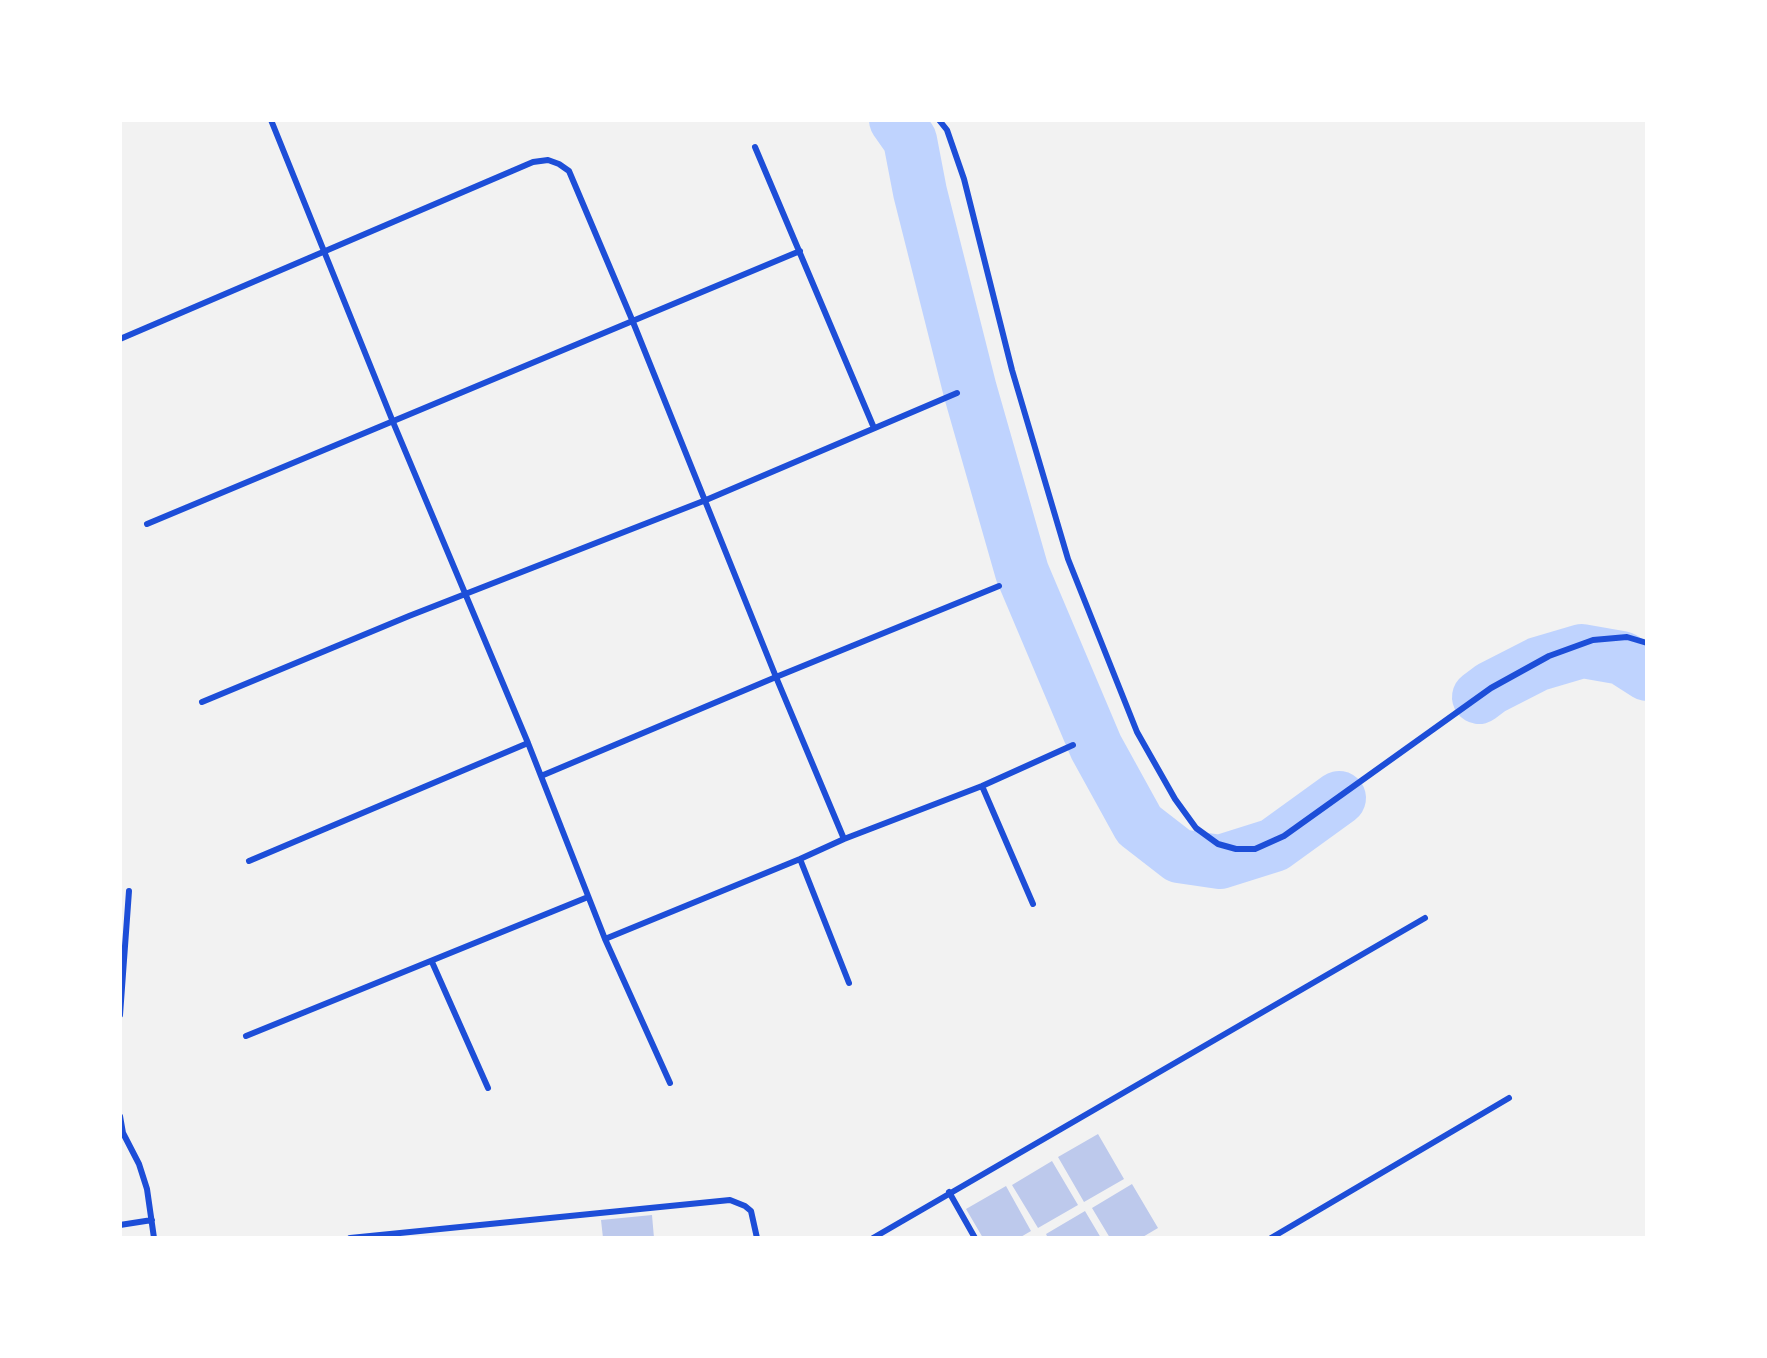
<!DOCTYPE html>
<html>
<head>
<meta charset="utf-8">
<style>
  body { margin:0 }
  #map { position:relative; width:1767px; height:1358px; overflow:hidden; background:#f2f2f2; font-family:"Nunito Sans",sans-serif }
  canvas { display:block }
  .frame { position:absolute; inset:0; border:122px solid #fff; pointer-events:none }
</style>
</head>
<body>
<div id="map">
<canvas width="1767" height="1358"></canvas>
<div class="frame"></div>
</div>
<script>
const ctx = document.querySelector('canvas').getContext('2d');
ctx.lineJoin = 'round';
function poly(rows) {
  const path = new Path2D();
  for (const r of rows) {
    path.moveTo(r[0], r[1]);
    for (let i = 2; i < r.length; i += 2) path.lineTo(r[i], r[i + 1]);
  }
  return path;
}
function strokePath(path, color, width, dash) {
  ctx.strokeStyle = color;
  ctx.lineWidth = width;
  ctx.lineCap = dash ? 'butt' : 'round';
  ctx.setLineDash(dash || []);
  ctx.stroke(path);
}
function fill(path, color) {
  ctx.fillStyle = color;
  ctx.fill(path, 'evenodd');
}
const river = poly([
  [896,120,910,140,920,192,970,390,1022,572,1096,747,1139,825,1179,856,1220,862,1274,845,1339,798],
  [1479,697,1491,688,1538,664,1582,651,1622,658,1647,674]
]);
const building = poly([
  [1098,1134,1124,1179,1084,1202,1058,1157],
  [1052,1161,1078,1205,1038,1228,1012,1185],
  [1132,1184,1158,1228,1141,1238,1110,1238,1092,1208],
  [1006,1186,1031,1231,1019,1238,983,1238,966,1209],
  [1085,1211,1101,1238,1048,1238,1046,1234],
  [652,1215,654,1238,603,1238,601,1220]
]);
const minor = poly([
  [271,120,393,422,528,743,605,939,670,1083],
  [939,120,947,130,964,179,1012,370,1068,559,1137,732,1175,799,1196,828,1218,844,1236,849,1255,849,1284,836,1491,688,1549,656,1593,640,1627,637,1647,643],
  [755,147,874,428],
  [120,339,533,162,548,160,559,164,569,171,633,322,776,677,844,839],
  [147,524,800,251],
  [202,702,409,616,706,500,957,393],
  [541,776,776,677,999,586],
  [982,786,1033,904],
  [800,859,849,983],
  [249,861,528,743],
  [605,939,800,859,844,839,982,786,1073,745],
  [432,962,488,1088],
  [120,1015,129,891],
  [246,1036,588,897],
  [120,1116,123,1133,139,1164,147,1189,154,1238],
  [949,1192,975,1238],
  [120,1225,152,1220],
  [350,1238,730,1200,745,1206,751,1211,757,1238],
  [873,1238,1425,918],
  [1271,1238,1509,1098]
]);
strokePath(river, '#bfd3fe', 54);
fill(building, '#bdc9ec');
strokePath(minor, '#1d4ed8', 6);
</script>
</body>
</html>
